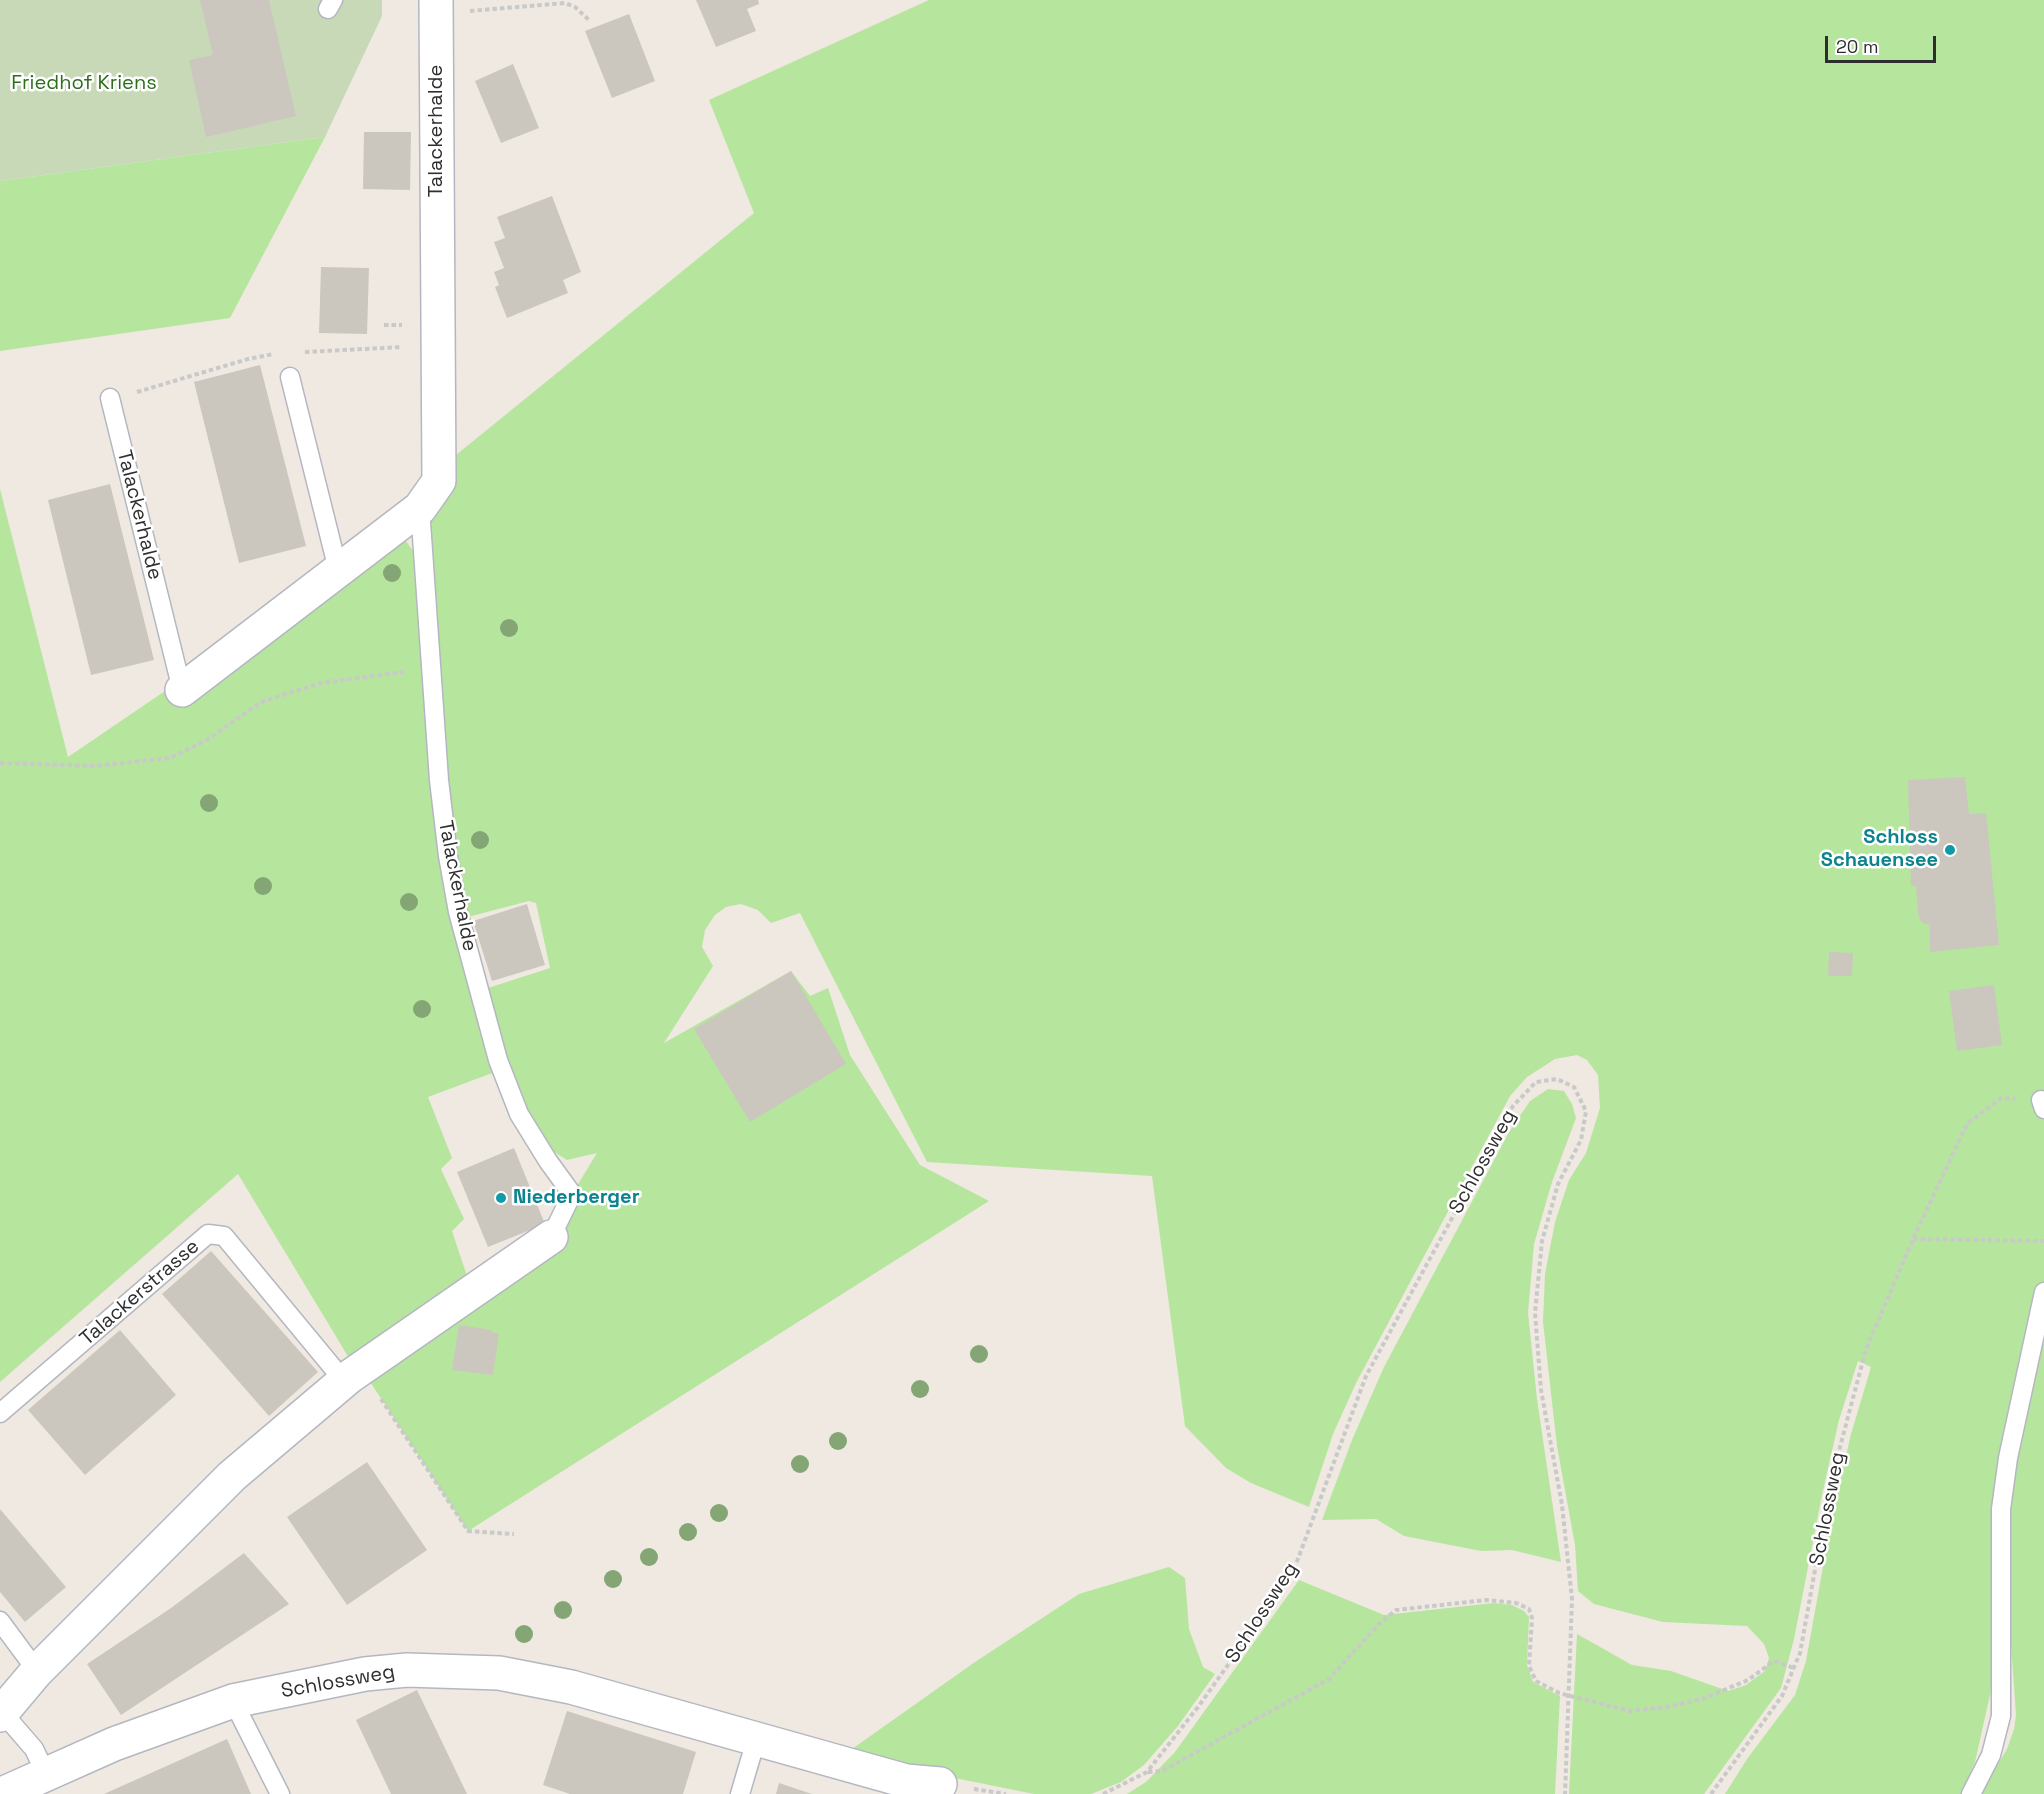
<!DOCTYPE html>
<html>
<head>
<meta charset="utf-8">
<style>
  body { margin:0 }
  #map { position:relative; width:2044px; height:1794px; overflow:hidden; background:#efe9e1; font-family:"Space Grotesk",sans-serif }
  canvas { display:block }
  .scale { position:absolute; left:1825px; top:36px; width:111px; height:27px; box-sizing:border-box; border:3px solid #2e2e2e; border-top:0; padding-left:8px; font-size:18px; line-height:21px; white-space:nowrap; color:#2e2e2e; -webkit-text-stroke:4px #fff; paint-order:stroke }
</style>
</head>
<body>
<div id="map">
<canvas width="2044" height="1794"></canvas>
<div class="scale">20 m</div>
</div>
<script>
const ctx = document.querySelector('canvas').getContext('2d');
ctx.lineJoin = 'round';
function fill(path, color) {
  ctx.fillStyle = color;
  ctx.fill(path, 'evenodd');
}
function poly(rows) {
  const path = new Path2D();
  for (const r of rows) {
    path.moveTo(r[0], r[1]);
    for (let i = 2; i < r.length; i += 2) path.lineTo(r[i], r[i + 1]);
  }
  return path;
}
function strokePath(path, color, width, dash) {
  ctx.strokeStyle = color;
  ctx.lineWidth = width;
  ctx.lineCap = dash ? 'butt' : 'round';
  ctx.setLineDash(dash || []);
  ctx.stroke(path);
}
function label(font, color, halo, rows, align = 'center') {
  ctx.font = font + ' "Space Grotesk",sans-serif';
  ctx.lineWidth = 5;
  ctx.setLineDash([]);
  ctx.textBaseline = 'middle';
  ctx.strokeStyle = halo;
  ctx.fillStyle = color;
  for (const [text, x, y, turn = 0] of rows) {
    ctx.save();
    ctx.translate(x, y);
    ctx.rotate((+turn || 0) * Math.PI / 180);
    ctx.textAlign = isNaN(turn) ? turn : align;
    if (halo) ctx.strokeText(text, 0, 0);
    ctx.fillText(text, 0, 0);
    ctx.restore();
  }
}
const green = poly([
  [929,0,2044,0,2044,1794,1980,1794,2007,1749,2014,1729,2016,1715,2008,1602,1992,1604,1992,1686,1975,1762,1961,1794,1725,1794,1747,1759,1795,1695,1806,1661,1832,1517,1851,1434,1871,1367,1858,1361,1839,1420,1822,1495,1794,1639,1781,1688,1704,1794,1569,1794,1577,1634,1632,1665,1671,1671,1728,1691,1746,1685,1765,1671,1769,1658,1764,1644,1747,1626,1663,1622,1594,1604,1578,1591,1575,1545,1557,1446,1543,1322,1545,1274,1555,1222,1569,1180,1586,1153,1600,1108,1598,1075,1587,1060,1577,1055,1555,1059,1527,1077,1510,1096,1356,1383,1333,1434,1309,1507,1251,1483,1226,1468,1185,1426,1152,1176,927,1162,800,913,771,923,758,910,741,904,726,907,715,915,705,930,702,947,713,966,664,1043,791,971,810,996,828,988,850,1055,920,1165,989,1201,468,1531,361,1368,551,1237,572,1194,597,1153,567,1160,543,1145,522,1108,485,989,550,968,536,903,529,901,468,917,451,823,430,516,445,502,455,480,456,455,754,213,709,100],
  [325,137,230,318,0,351,0,181],
  [0,489,68,757,165,691,175,705,403,537,414,552,438,829,495,1072,428,1097,452,1158,441,1169,464,1219,452,1231,468,1279,352,1363,238,1174,0,1382],
  [1548,1089,1564,1091,1572,1104,1576,1118,1552,1182,1534,1244,1528,1313,1537,1399,1561,1562,1512,1550,1481,1551,1404,1536,1376,1519,1322,1520,1352,1440,1384,1367,1509,1132,1530,1101],
  [1169,1567,1185,1578,1189,1629,1203,1667,1215,1674,1178,1726,1144,1765,1121,1782,1091,1794,1034,1794,940,1775,852,1749,975,1662,1079,1594],
  [1299,1580,1384,1615,1494,1603,1512,1605,1524,1611,1529,1617,1527,1665,1533,1682,1560,1696,1555,1794,1127,1794,1146,1782,1175,1752]
]);
const cemetery = poly([
  [0,0,382,0,382,16,325,137,0,181]
]);
const building = poly([
  [200,0,269,0,296,116,206,137,189,60,213,55],
  [696,0,758,0,759,4,747,9,756,31,716,47],
  [629,14,655,81,612,98,585,31],
  [513,64,539,128,501,143,475,81],
  [364,132,411,132,410,190,363,189],
  [552,196,581,272,563,280,568,293,507,318,495,287,499,285,494,272,504,268,494,242,505,238,497,217],
  [321,267,369,268,367,334,319,333],
  [260,365,306,546,239,563,194,382],
  [110,484,154,660,91,675,48,500],
  [1965,777,1969,814,1986,813,1999,945,1930,952,1930,925,1922,923,1918,913,1916,886,1911,886,1908,780],
  [527,904,545,965,492,981,473,921],
  [1829,952,1853,953,1852,976,1828,976],
  [791,971,846,1064,750,1122,694,1029],
  [1994,985,2002,1045,1957,1051,1949,991],
  [514,1148,545,1224,488,1247,457,1172],
  [211,1251,318,1372,269,1416,162,1294],
  [459,1325,491,1330,491,1332,499,1334,493,1375,452,1370],
  [120,1330,176,1395,85,1475,28,1410],
  [367,1462,427,1550,347,1605,287,1517],
  [0,1509,66,1587,25,1622,0,1592],
  [244,1553,289,1604,121,1715,87,1664,171,1608],
  [417,1690,467,1794,391,1794,356,1720],
  [567,1711,696,1752,683,1794,570,1794,543,1785],
  [227,1739,251,1794,104,1794],
  [779,1783,812,1794,776,1794]
]);
const path = poly([
  [470,11,565,3,575,7,589,20],
  [384,325,402,325],
  [305,352,402,347],
  [137,392,248,359,274,354],
  [0,763,96,766,170,758,207,740,261,702,321,683,404,672],
  [1913,1239,2044,1241],
  [381,1399,468,1531,514,1534],
  [1148,1772,1162,1771,1329,1679,1380,1623,1396,1610,1486,1600,1516,1603,1529,1609,1532,1618,1529,1666,1536,1681,1559,1693,1629,1711,1668,1707,1705,1698,1748,1680,1774,1661,1794,1668],
  [974,1789,1006,1794],
  [1103,1794,1147,1772,1198,1707,1292,1575,1366,1376,1513,1106,1536,1082,1557,1079,1574,1087,1586,1111,1581,1140,1558,1184,1542,1241,1535,1313,1541,1390,1562,1505,1572,1599,1565,1794],
  [1711,1794,1782,1696,1800,1653,1831,1481,1866,1349,1913,1239,1967,1124,2001,1098,2015,1099]
]);
const lane = poly([
  [328,9,333,0],
  [290,377,338,570],
  [110,398,182,690],
  [420,508,439,780,448,856,458,912,498,1060,519,1114,548,1161,572,1194,551,1237],
  [2041,1100,2044,1109],
  [0,1413,208,1234,224,1236,344,1381],
  [0,1621,37,1671],
  [233,1701,280,1794],
  [2,1712,34,1749,47,1776],
  [740,1794,756,1740],
  [1971,1794,1991,1755,2001,1716,2001,1509,2008,1458,2044,1292]
]);
const street = poly([
  [182,690,420,508,439,481,436,0],
  [0,1715,37,1671,232,1476,349,1377,551,1237],
  [2,1794,114,1744,233,1701,365,1674,407,1670,499,1673,571,1687,906,1781,940,1784]
]);
const trees = [
  [392,573],
  [509,628],
  [209,803],
  [480,840],
  [263,886],
  [409,902],
  [422,1009],
  [979,1354],
  [920,1389],
  [838,1441],
  [800,1464],
  [719,1513],
  [688,1532],
  [649,1557],
  [613,1579],
  [563,1610],
  [524,1634]
];
const markers = [
  [1950,850,6,"#0f9aa8"],
  [501,1198,6,"#0f9aa8"]
];
const parkNames = [
  ["Friedhof Kriens",84,84]
];
const streetNames = [
  ["Talackerhalde",437,131,-90],
  ["Talackerhalde",139,515,76],
  ["Talackerhalde",457,886,79],
  ["Schlossweg",1483,1162,-61],
  ["Talackerstrasse",140,1293,-41],
  ["Schlossweg",1828,1509,-79],
  ["Schlossweg",1262,1613,-57],
  ["Schlossweg",338,1682,-10]
];
const cultureNames = [
  ["Schloss",1938,838],
  ["Schauensee",1938,861],
  ["Niederberger",513,1198,"left"]
];
fill(green, '#b6e59e');
fill(cemetery, '#c8d9b8');
fill(building, '#cbc7bf');
strokePath(lane, '#b4b7c1', 21);
strokePath(street, '#b4b7c1', 36);
strokePath(path, '#c9c9c9', 4, [4.5, 3]);
strokePath(lane, '#fff', 18);
strokePath(street, '#fff', 33);
ctx.fillStyle = '#84a574';
for (const [x, y] of trees) {
  ctx.beginPath();
  ctx.arc(x, y, 9, 0, 2 * Math.PI);
  ctx.fill();
}
for (const [x, y, r, color] of markers) {
  const dot = new Path2D();
  dot.arc(x, y, r, 0, 2 * Math.PI);
  ctx.fillStyle = color;
  ctx.fill(dot);
  strokePath(dot, '#fff', 2);
}
label('20px', '#2c6e1b', '#fff', parkNames);
label('20px', '#2e2e2e', '#fff', streetNames);
label('bold 20px', '#0d838f', '#fff', cultureNames, 'right');
</script>
</body>
</html>
